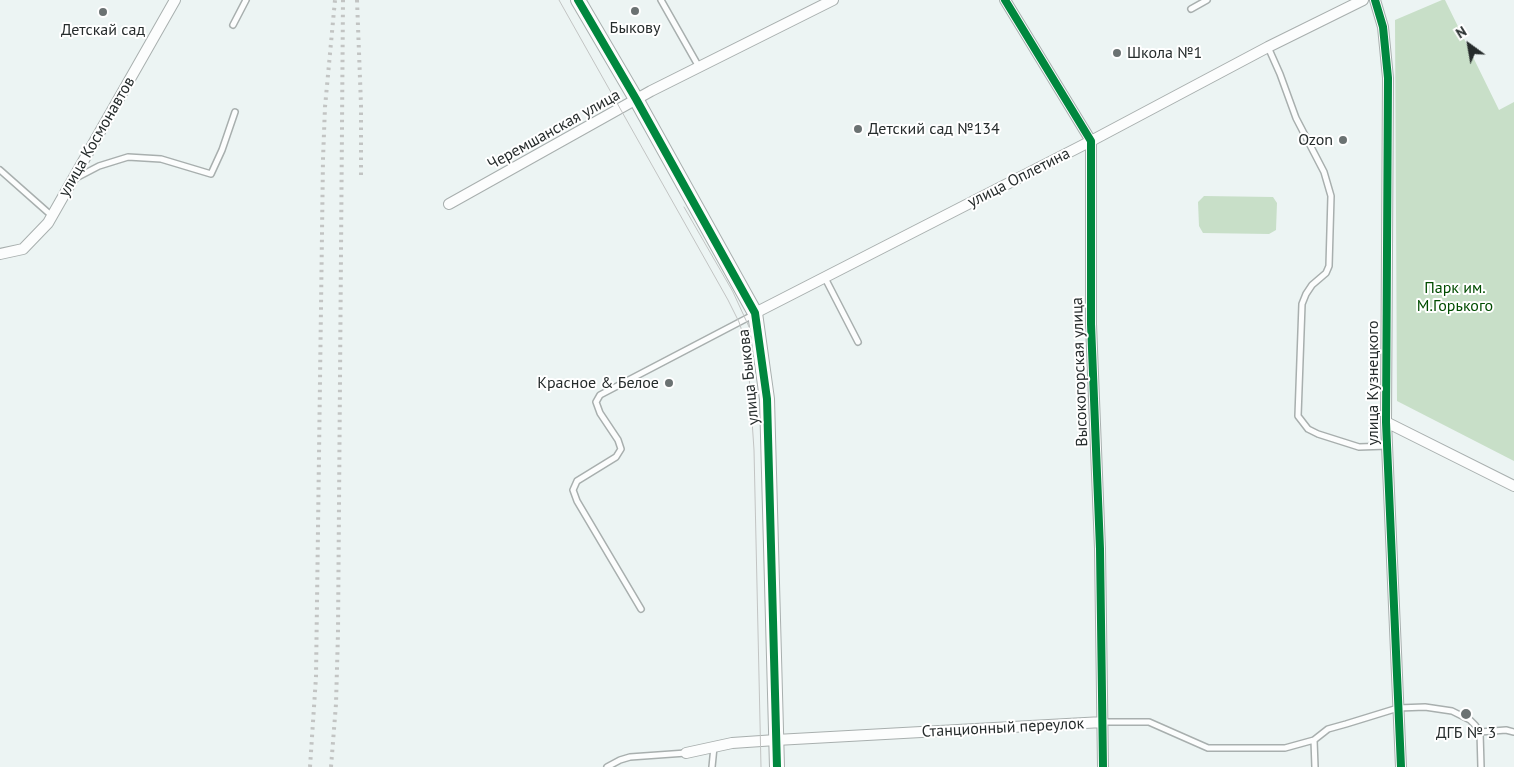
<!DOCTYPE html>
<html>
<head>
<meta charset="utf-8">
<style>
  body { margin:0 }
  #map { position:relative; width:1514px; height:767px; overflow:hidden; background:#ecf4f3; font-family:"PT Sans",sans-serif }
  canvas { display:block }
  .north { position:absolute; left:1444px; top:20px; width:50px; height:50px; -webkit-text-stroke:4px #fff; paint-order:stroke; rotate:328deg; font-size:14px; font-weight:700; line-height:20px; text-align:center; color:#262c2c }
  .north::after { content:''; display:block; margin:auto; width:18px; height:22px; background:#262c2c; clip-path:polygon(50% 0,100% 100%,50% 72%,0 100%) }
</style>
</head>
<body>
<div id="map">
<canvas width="1514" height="767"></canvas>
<div class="north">N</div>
</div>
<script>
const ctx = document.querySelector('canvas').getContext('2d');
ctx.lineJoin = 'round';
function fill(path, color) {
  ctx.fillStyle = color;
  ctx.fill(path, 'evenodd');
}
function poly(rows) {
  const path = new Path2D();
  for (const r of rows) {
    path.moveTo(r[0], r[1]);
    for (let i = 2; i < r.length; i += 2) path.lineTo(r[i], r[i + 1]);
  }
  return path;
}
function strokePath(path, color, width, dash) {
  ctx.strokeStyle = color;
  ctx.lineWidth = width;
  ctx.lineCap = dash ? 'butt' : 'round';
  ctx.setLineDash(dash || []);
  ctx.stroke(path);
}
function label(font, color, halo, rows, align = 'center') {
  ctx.font = font + ' "PT Sans",sans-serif';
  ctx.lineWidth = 4;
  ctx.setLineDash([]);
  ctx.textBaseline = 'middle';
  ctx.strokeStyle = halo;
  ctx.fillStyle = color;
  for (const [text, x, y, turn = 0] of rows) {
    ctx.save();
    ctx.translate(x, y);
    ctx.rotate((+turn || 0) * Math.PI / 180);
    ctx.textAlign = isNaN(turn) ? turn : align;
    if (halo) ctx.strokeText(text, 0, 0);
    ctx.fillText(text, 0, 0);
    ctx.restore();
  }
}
const green = poly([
  [1442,0,1445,0,1499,110,1514,102,1514,461,1397,401,1395,20],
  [1204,196,1273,197,1277,203,1276,230,1269,234,1203,233,1199,226,1198,202]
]);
const lane = poly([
  [661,0,699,67],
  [1191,9,1207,0],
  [233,25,246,0],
  [1268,47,1280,74,1296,118,1324,172,1331,196,1329,266,1326,273,1312,285,1306,294,1302,304,1298,416,1308,429,1318,434,1359,447,1387,446],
  [0,170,52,216],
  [76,178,99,166,128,157,161,159,211,174,222,150,235,112],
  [825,278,858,342],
  [641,609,577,501,573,490,577,481,616,457,621,449,618,440,600,413,596,402,600,395,753,315],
  [1103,722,1149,722,1208,748,1285,748,1314,740,1328,729,1346,724,1398,708,1425,707,1452,711,1470,720,1475,725,1480,732,1481,767],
  [1480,732,1506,730,1514,732],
  [1314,740,1315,767],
  [607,767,620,760,630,757,686,753],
  [712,767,714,747]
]);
const street = poly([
  [1005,0,1091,141,1091,324,1100,549,1103,767],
  [1375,0,1383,27,1388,78,1386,422,1401,767],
  [449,204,651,91,833,0],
  [0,254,23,249,48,223,175,0],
  [755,313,1091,141,1268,47,1363,0],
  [1386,422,1514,486],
  [686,753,732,743,776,740,1103,722]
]);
const secondary = poly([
  [578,0,636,99,755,313,767,399,777,767]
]);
const tram = poly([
  [559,0,728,300,739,322,747,346,754,450,761,767],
  [684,207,733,292,750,329,751,345]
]);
const rail = poly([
  [357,0,361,105,361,175],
  [310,767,316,677,323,159,325,107,335,0],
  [331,767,336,704,338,633,343,0]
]);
const cycleway = poly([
  [578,0,636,99,755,313,767,399,777,767],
  [1005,0,1091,141,1091,324,1100,549,1103,767],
  [1375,0,1383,27,1388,78,1386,422,1401,767]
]);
const markers = [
  [635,11,5,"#6b7272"],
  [103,12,5,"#6b7272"],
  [1117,53,5,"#6b7272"],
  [858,129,5,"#6b7272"],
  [1343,140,5,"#6b7272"],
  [669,383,5,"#6b7272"],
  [1466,714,6,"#6b7272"]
];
const poiNames = [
  ["Быкову",635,28],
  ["Детскай сад",103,30],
  ["Школа №1",1127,53,"left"],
  ["Детский сад №134",868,129,"left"],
  ["Ozon",1333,140,"right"],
  ["Красное & Белое",659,383,"right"],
  ["ДГБ № 3",1466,733]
];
const streetNames = [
  ["Черемшанская улица",554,130,-29],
  ["улица Космонавтов",97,137,-60],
  ["улица Оплетина",1019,178,-27],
  ["Высокогорская улица",1080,372,-92],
  ["улица Быкова",749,377,-96],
  ["улица Кузнецкого",1373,383,-90],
  ["Станционный переулок",1003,728,-3]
];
const parkNames = [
  ["Парк им.",1455,288],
  ["М.Горького",1455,306]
];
fill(green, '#c8dfc8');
strokePath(lane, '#a8afae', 8);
strokePath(street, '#a8afae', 12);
strokePath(secondary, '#a8afae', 16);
strokePath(lane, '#fcfdfd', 5);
strokePath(street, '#fcfdfd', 10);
strokePath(secondary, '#fcfdfd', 14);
strokePath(tram, '#c2c4c3', 1);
strokePath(rail, '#c2c4c3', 4, [2.5, 5]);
strokePath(cycleway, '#00873e', 8);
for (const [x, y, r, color] of markers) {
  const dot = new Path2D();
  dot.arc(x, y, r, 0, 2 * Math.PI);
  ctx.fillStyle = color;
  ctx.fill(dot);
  strokePath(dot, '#fff', 2);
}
label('16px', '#262c2c', '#fff', poiNames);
label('16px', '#262c2c', '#fff', streetNames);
label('16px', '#014c00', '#fff', parkNames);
</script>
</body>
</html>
